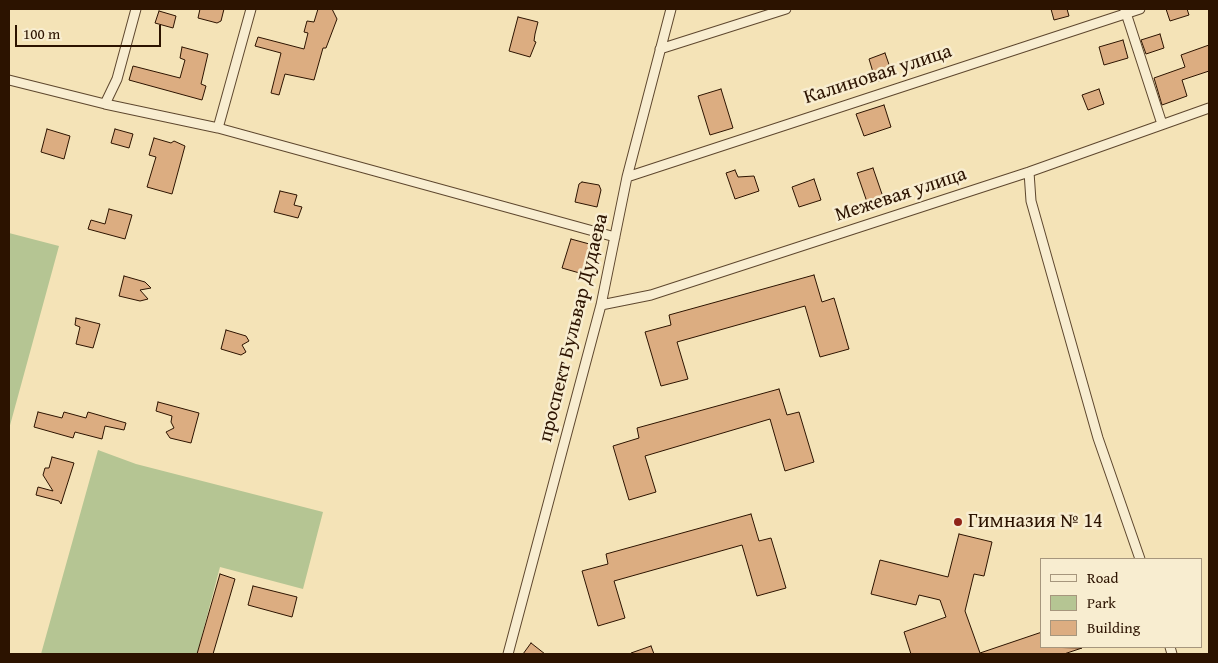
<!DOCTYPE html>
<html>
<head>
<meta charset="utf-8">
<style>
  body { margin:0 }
  #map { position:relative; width:1218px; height:663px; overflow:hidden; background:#f4e3b7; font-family:"Gentium Book Plus",serif }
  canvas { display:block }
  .frame { position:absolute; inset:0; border:10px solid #2c1300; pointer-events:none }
  .legend { position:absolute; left:1040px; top:558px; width:162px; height:90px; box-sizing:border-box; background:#f8edd0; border:1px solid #a6967d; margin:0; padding:6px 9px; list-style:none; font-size:15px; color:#2c1300 }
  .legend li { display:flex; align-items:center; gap:10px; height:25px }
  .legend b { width:25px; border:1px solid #a6967d }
  .scale { position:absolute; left:15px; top:25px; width:146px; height:22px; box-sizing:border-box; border:2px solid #2c1300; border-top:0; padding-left:6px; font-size:15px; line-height:18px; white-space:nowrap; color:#2c1300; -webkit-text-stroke:4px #f8edd0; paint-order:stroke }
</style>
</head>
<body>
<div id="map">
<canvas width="1218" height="663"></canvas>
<div class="frame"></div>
<ul class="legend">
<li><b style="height:6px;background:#f8edd0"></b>Road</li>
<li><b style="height:14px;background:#b5c593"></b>Park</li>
<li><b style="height:14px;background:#dcad81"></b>Building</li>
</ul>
<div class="scale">100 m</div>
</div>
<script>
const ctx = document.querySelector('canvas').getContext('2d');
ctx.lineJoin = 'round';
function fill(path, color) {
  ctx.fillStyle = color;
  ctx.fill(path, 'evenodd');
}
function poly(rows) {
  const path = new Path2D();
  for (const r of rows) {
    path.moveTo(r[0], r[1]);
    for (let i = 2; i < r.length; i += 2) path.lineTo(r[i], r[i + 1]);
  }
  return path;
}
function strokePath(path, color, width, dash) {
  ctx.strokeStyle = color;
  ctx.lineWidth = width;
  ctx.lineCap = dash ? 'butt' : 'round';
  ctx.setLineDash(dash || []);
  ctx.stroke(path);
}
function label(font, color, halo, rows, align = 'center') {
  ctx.font = font + ' "Gentium Book Plus",serif';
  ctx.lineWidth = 5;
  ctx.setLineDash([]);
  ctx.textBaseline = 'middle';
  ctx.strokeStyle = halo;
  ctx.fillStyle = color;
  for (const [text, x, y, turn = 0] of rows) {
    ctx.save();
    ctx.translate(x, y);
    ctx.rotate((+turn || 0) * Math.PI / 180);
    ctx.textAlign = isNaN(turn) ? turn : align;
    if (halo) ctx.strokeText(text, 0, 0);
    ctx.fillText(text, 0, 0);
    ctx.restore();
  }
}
const green = poly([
  [9,233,59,246,9,429],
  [98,450,136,464,323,512,303,589,220,567,197,654,41,654]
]);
const building = poly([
  [200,9,224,9,221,21,217,23,198,18,200,9],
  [318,9,332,9,337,19,326,48,323,48,314,80,285,74,279,95,271,93,281,53,255,46,258,37,304,49,308,33,304,32,307,21,314,22,318,9],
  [1051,9,1067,9,1069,16,1054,20,1051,9],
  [1166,9,1187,9,1189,15,1170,21,1166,9],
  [159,11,176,16,173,28,155,23,159,11],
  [518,17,538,22,535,34,534,41,536,42,530,57,509,51,518,17],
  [1160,34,1164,48,1146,54,1141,40,1160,34],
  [1123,40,1128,58,1104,65,1099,47,1123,40],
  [1209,45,1209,71,1182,80,1187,96,1162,105,1154,78,1185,67,1181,55,1209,45],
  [182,47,208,54,201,84,206,86,202,100,129,80,133,66,180,78,185,60,180,58,182,47],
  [885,53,893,76,876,82,869,59,885,53],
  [721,89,733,128,710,135,698,96,721,89],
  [1099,89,1104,104,1088,110,1082,95,1099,89],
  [884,105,891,127,864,136,856,114,884,105],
  [47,129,70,136,64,159,41,152,47,129],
  [115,129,133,134,129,148,111,143,115,129],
  [154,138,171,143,174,141,185,146,172,194,147,187,156,157,149,155,154,138],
  [873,168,883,197,867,202,857,173,873,168],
  [735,170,738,177,754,176,759,191,735,199,726,173,735,170],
  [814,179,821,200,799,207,792,187,814,179],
  [582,182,599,185,601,190,597,207,575,202,579,184,582,182],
  [280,191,297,195,294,205,302,207,298,218,274,212,280,191],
  [109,209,132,215,125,239,88,229,91,220,105,224,109,209],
  [571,239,593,245,583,274,562,268,571,239],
  [814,275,822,302,834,298,849,349,820,357,805,306,677,342,688,379,661,386,645,332,671,325,669,315,814,275],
  [124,276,145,282,151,288,140,290,148,299,140,301,119,296,124,276],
  [76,318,100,324,93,348,76,344,80,327,75,325,76,318],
  [226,330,246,336,249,341,242,345,246,352,241,355,221,349,226,330],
  [779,389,787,415,799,412,814,462,785,471,770,419,645,456,656,492,629,500,613,446,639,438,637,428,779,389],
  [158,402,199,413,191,443,170,438,166,432,174,428,171,422,172,416,156,411,158,402],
  [38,412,62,418,64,412,86,418,88,412,126,423,124,430,105,426,102,439,75,432,73,438,34,427,38,412],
  [52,457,74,463,61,504,59,501,36,495,38,487,53,491,43,475,45,468,49,468,52,457],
  [751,514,759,541,771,538,786,588,757,596,742,545,614,581,625,618,598,626,582,571,608,564,606,554,751,514],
  [959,534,992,542,984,576,974,574,965,611,980,653,1042,632,1042,647,1082,648,1064,654,911,654,904,632,946,617,940,600,919,595,916,605,871,594,880,560,948,577,959,534],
  [220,574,235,579,213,654,197,654,220,574],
  [253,586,297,597,292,617,248,605,253,586],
  [531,643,545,654,523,654,531,643],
  [651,646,654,654,631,654,631,653,651,646]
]);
const street = poly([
  [1125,10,1162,124],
  [660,49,786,9],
  [9,80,105,104,218,128,615,237],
  [105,104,117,79,136,9],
  [218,128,251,9],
  [1029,172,1031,201,1098,438,1140,559],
  [627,177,1140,9],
  [601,305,651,295,1029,172,1209,108],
  [1170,647,1172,654],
  [508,654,601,305,627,177,671,9]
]);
const markers = [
  [958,522,5,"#8f2418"]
];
const streetNames = [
  ["Калиновая улица",878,75,-18],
  ["Межевая улица",901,195,-18],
  ["проспект Бульвар Дудаева",574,328,-76]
];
const poiNames = [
  ["Гимназия № 14",968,522]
];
fill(green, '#b5c593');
fill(building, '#dcad81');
strokePath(building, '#2c1300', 1);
strokePath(street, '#5e472e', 11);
strokePath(street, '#f8edd0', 9);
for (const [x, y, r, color] of markers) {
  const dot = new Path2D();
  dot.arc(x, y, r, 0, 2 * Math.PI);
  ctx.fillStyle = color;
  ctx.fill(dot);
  strokePath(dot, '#f8edd0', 2);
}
label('20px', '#2c1300', '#f8edd0', streetNames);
label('20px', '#2c1300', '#f8edd0', poiNames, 'left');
</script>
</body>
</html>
